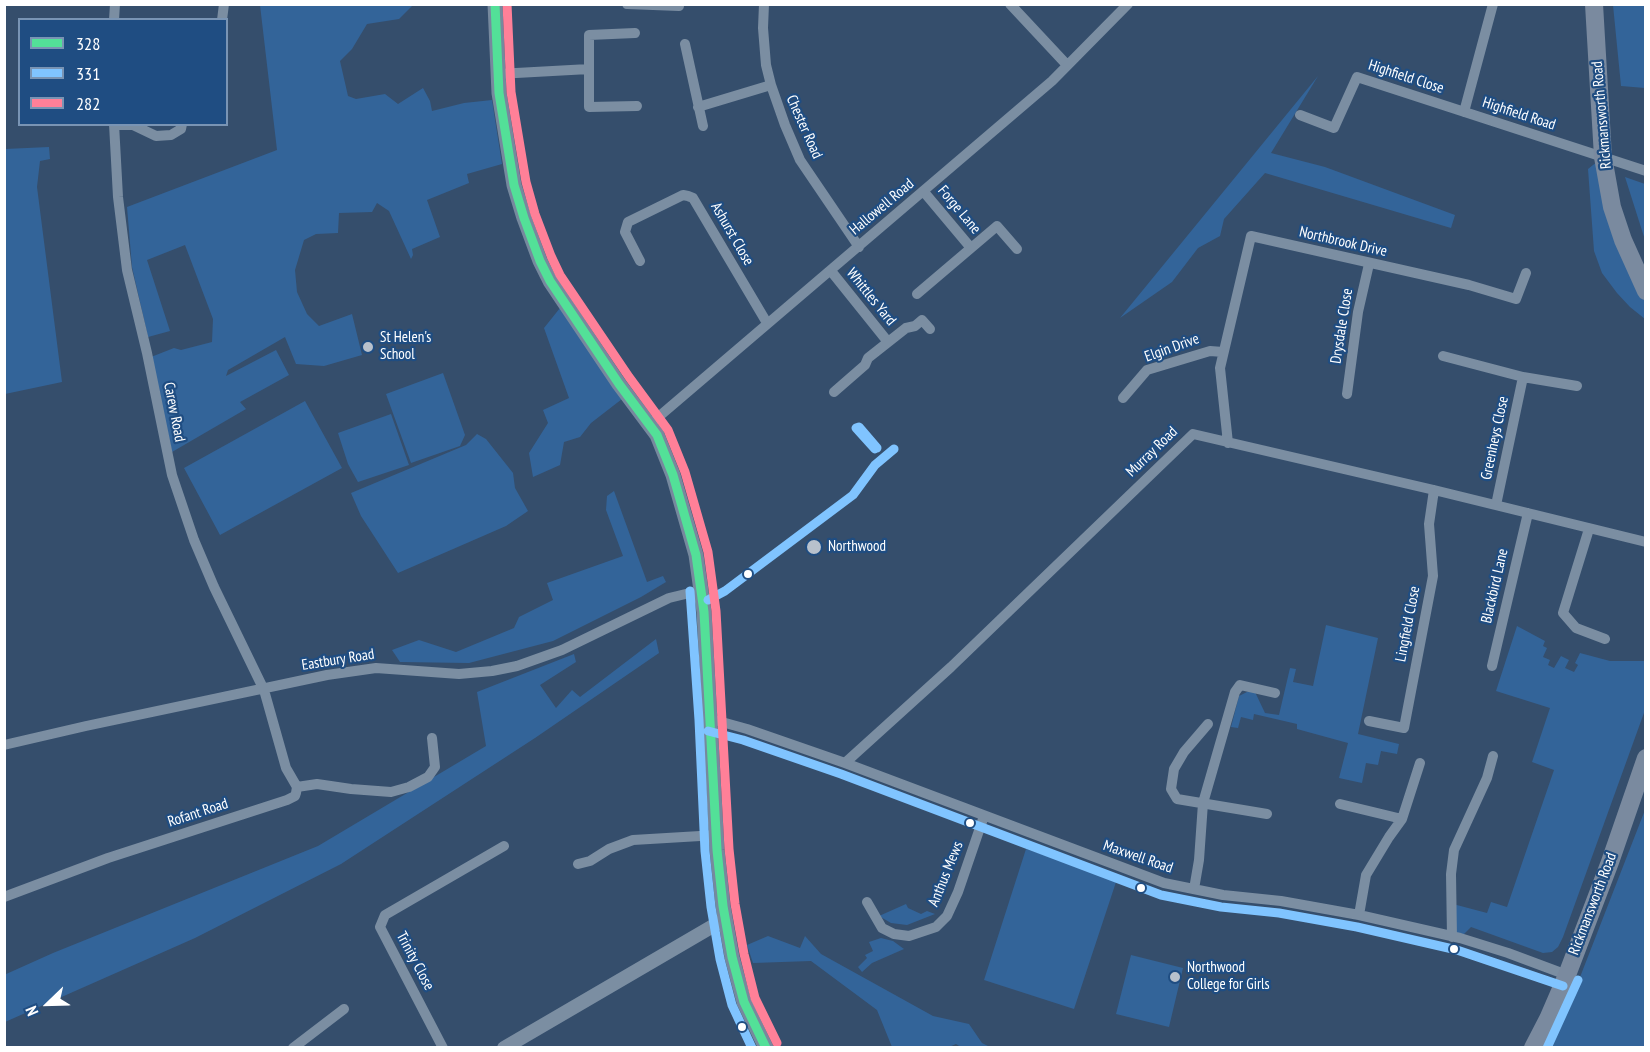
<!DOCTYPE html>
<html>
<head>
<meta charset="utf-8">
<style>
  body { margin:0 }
  #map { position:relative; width:1650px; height:1052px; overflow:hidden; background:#354e6c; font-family:"PT Sans Narrow",sans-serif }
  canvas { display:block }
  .frame { position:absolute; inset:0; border:6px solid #fff; pointer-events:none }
  .legend { position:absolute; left:18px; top:18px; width:210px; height:108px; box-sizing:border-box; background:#1f4d82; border:2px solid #7994b4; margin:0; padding:8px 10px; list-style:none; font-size:18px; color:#fff }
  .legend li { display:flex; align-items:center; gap:12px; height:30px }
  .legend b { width:30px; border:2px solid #7994b4 }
  .north { position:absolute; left:18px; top:974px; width:60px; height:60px; -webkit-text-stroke:4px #1f4d82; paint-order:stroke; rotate:247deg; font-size:16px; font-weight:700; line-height:24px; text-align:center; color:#fff }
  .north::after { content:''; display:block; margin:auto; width:21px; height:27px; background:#fff; clip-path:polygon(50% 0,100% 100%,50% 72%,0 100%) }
</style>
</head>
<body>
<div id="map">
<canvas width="1650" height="1052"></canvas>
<div class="frame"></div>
<ul class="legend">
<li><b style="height:8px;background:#53e098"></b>328</li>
<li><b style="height:8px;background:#80c4ff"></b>331</li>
<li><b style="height:8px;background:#ff8098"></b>282</li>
</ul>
<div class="north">N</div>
</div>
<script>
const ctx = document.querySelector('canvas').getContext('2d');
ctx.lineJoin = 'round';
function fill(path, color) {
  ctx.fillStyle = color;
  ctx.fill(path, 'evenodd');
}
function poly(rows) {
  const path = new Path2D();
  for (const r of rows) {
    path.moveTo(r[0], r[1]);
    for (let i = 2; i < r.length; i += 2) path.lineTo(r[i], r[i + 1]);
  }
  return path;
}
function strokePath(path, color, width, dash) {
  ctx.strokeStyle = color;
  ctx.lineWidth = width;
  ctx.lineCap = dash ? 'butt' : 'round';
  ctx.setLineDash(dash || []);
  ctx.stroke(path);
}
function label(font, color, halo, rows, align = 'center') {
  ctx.font = font + ' "PT Sans Narrow",sans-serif';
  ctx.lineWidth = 4.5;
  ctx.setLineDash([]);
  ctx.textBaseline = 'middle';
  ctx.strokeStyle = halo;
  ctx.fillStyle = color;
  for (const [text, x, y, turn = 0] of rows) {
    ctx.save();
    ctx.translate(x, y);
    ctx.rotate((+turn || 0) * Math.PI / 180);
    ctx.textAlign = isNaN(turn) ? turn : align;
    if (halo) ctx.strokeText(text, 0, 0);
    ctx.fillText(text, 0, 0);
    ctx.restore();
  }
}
const green = poly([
  [260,5,413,5,399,19,367,24,352,49,340,61,348,96,356,99,385,94,398,104,423,88,430,101,432,111,464,103,492,100,502,164,467,174,469,183,427,200,440,237,412,249,413,255,411,259,389,211,377,203,372,212,339,213,338,233,316,234,304,240,295,270,297,292,307,314,319,326,352,314,362,355,324,366,296,364,285,337,228,370,226,376,276,350,289,375,240,402,246,409,172,452,151,357,174,348,181,350,212,342,213,319,185,245,147,260,170,331,148,337,132,267,127,207,277,150],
  [1613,5,1645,5,1645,88,1621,86],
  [1318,76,1271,153,1325,167,1455,215,1451,228,1265,173,1224,219,1220,236,1198,248,1172,282,1120,318],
  [49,147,50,159,40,161,37,187,62,382,5,394,5,149],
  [1603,157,1645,291,1645,319,1630,307,1617,293,1602,273,1594,251,1588,169],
  [1625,177,1645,184,1645,240],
  [560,308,622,399,591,423,580,437,564,442,560,465,533,477,529,453,548,423,543,410,569,398,544,328],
  [443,373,465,435,460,446,411,463,386,394],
  [305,401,342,468,220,535,184,468],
  [391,414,409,465,358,482,348,464,338,433],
  [477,434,486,439,513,473,515,488,528,511,506,526,398,573,361,516,351,493,466,445],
  [614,491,647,582,663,576,666,582,641,597,553,641,469,663,400,662,392,650,419,640,456,652,514,628,519,617,553,600,547,583,623,556,606,510,607,496],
  [1326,625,1378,638,1358,734,1399,744,1397,754,1381,751,1378,765,1366,763,1362,783,1339,778,1348,743,1297,729,1297,724,1254,714,1253,720,1241,717,1238,728,1231,727,1239,696,1249,691,1255,692,1265,713,1279,715,1290,668,1296,669,1293,682,1313,686],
  [1517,626,1545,641,1543,646,1547,648,1543,657,1550,660,1548,665,1554,668,1561,656,1569,660,1565,668,1574,672,1578,665,1575,663,1580,653,1610,661,1645,661,1645,710,1563,937,1558,947,1552,952,1543,953,1471,927,1460,938,1452,937,1453,904,1487,913,1491,902,1507,907,1554,770,1532,762,1550,708,1496,691],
  [656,639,659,653,535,738,341,864,195,938,5,1022,4,975,53,953,318,846,486,746,477,692,574,654,576,662,540,685,556,708,572,690,580,697],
  [1645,810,1645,1047,1546,1047,1575,990],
  [1026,849,1117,879,1074,1009,984,980],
  [906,904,908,908,921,914,927,911,935,914,907,925,891,923,879,916],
  [768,936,800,948,805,936,821,954,933,1016,969,1024,982,1043,990,1047,961,1047,956,1044,949,1047,892,1047,877,1010,811,961,753,963,747,945],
  [881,938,893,941,904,949,872,963,862,972,858,967,867,958,865,955,873,951,869,942],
  [1131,955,1183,968,1169,1027,1116,1014]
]);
const minor = poly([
  [627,4,679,6],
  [764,4,763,28,766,65,771,85,785,125,800,160,859,247],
  [1010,4,1067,65],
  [114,20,115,4],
  [222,20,224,4],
  [635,33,589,35,589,107,637,106],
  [685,44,703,126],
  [498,74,589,69],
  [698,107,771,85],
  [1464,112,1493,4],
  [1300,115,1334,128,1357,77,1646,171],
  [114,125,133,125,156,136,171,135,181,129,182,124],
  [924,192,971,248],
  [640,261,625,232,628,222,683,195,688,196,693,198,767,323],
  [831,271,888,342],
  [917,294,997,226,1017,249],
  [1443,356,1523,377,1577,386],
  [834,392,865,365,868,358,906,328,915,326,922,320,930,329],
  [1347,394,1358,312,1369,264],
  [1123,398,1147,370,1210,351,1223,352],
  [649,425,1052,81,1128,4],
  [1228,443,1220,368,1251,236,1469,285,1516,299,1526,273],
  [1496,505,1523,377],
  [1589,529,1563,613,1576,628,1605,639],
  [1492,666,1528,513],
  [711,719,747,729,845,763,1164,883,1223,895,1281,901,1359,915,1460,938,1508,953,1567,975],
  [1369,721,1404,728,1433,576,1429,524,1434,490],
  [1208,724,1184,752,1174,769,1171,789,1177,799,1267,814],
  [4,745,86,726,327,675,376,668,459,674,492,671,517,666,562,650,669,598,702,590],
  [845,763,951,667,1193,434,1434,490,1646,542],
  [297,787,317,784,351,789,391,792,409,787,428,777,435,767,432,738],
  [1340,804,1402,819],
  [578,864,590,861,609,849,633,840,717,835],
  [1194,889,1199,860,1203,803,1235,692,1240,685,1275,693],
  [4,897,108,858,287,800,295,796,296,793,297,787,286,768,264,690,214,587,194,540,172,475,147,353,127,270,118,197,114,124],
  [867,902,882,928,894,934,909,936,936,927,947,916,958,892,984,816],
  [1359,915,1366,875,1389,837,1402,819,1420,763],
  [1452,937,1451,874,1454,850,1487,778,1493,756],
  [293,1048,344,1009],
  [443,1048,380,927,385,915,504,846]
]);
const tertiary = poly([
  [504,1048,725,919]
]);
const secondary = poly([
  [495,4,499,93,514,185,524,218,540,261,550,281,619,384,657,435,673,475,696,555,704,612,717,850,723,906,732,957,744,1002,766,1048]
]);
const primary = poly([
  [1594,4,1603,157,1612,207,1623,240,1646,291],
  [1533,1048,1548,1019,1567,975,1610,862,1646,758]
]);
const bus1 = poly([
  [495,4,499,93,514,185,524,218,540,261,550,281,619,384,657,435,673,475,696,555,704,612,717,850,723,906,732,957,744,1002,766,1048]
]);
const bus2 = poly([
  [875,449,856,428,859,427,877,448],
  [690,591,699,720,705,851,711,907,720,959,732,1005,752,1048],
  [708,600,725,591,853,495,875,465,894,449],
  [708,731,743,740,841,774,1161,895,1221,907,1279,913,1357,927,1457,950,1563,986],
  [1547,1048,1578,980]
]);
const bus3 = poly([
  [507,4,511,92,526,182,535,214,551,256,560,275,629,377,668,430,685,472,708,552,716,611,729,849,735,904,744,954,755,998,777,1043]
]);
const markers = [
  [368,347,6,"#b8c1cc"],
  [814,547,8,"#b8c1cc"],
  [748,574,5,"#fff"],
  [970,823,5,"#fff"],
  [1141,888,5,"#fff"],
  [1454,949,5,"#fff"],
  [1175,977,6,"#b8c1cc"],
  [742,1027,5,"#fff"]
];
const streetNames = [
  ["Highfield Close",1406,77,18],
  ["Highfield Road",1519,114,18],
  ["Rickmansworth Road",1602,115,-95],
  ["Chester Road",804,127,66],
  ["Hallowell Road",882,207,-40],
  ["Forge Lane",959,210,50],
  ["Ashurst Close",732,234,60],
  ["Northbrook Drive",1343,242,13],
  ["Whittles Yard",871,297,51],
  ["Drysdale Close",1342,326,-81],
  ["Elgin Drive",1172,348,-20],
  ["Carew Road",174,412,79],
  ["Greenheys Close",1495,438,-78],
  ["Murray Road",1152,452,-44],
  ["Blackbird Lane",1495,586,-77],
  ["Lingfield Close",1408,624,-79],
  ["Eastbury Road",338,660,-9],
  ["Rofant Road",198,813,-18],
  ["Maxwell Road",1138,857,19],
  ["Anthus Mews",946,874,-68],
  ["Rickmansworth Road",1593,904,-69],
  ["Trinity Close",415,961,62]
];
const poiNames = [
  ["St Helen's",380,338],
  ["School",380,355],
  ["Northwood",828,547],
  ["Northwood",1187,968],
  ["College for Girls",1187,985]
];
fill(green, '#336499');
strokePath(minor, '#7b8ea2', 10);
strokePath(tertiary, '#7b8ea2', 14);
strokePath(secondary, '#76899e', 15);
strokePath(primary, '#7a8a9f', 18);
strokePath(bus1, '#53e098', 9);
strokePath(bus2, '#80c4ff', 9);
strokePath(bus3, '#ff8098', 9);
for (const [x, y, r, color] of markers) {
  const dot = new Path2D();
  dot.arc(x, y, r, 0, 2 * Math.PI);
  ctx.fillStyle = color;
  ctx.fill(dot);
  strokePath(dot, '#1f4d82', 2);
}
label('15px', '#fff', '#1f4d82', streetNames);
label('15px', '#fff', '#1f4d82', poiNames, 'left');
</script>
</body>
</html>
